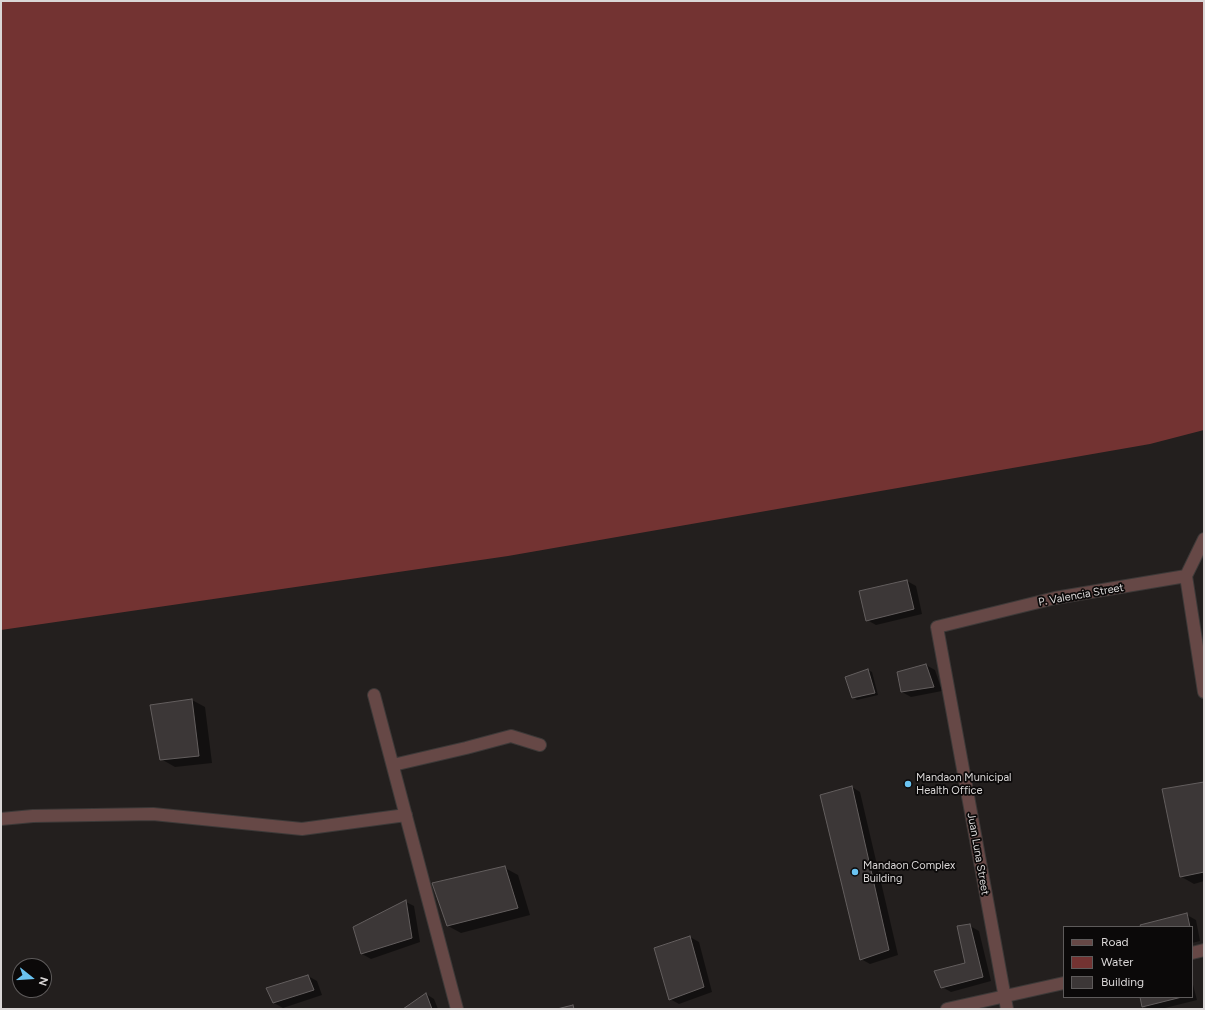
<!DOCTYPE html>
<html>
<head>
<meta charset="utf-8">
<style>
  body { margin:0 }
  #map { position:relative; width:1205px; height:1010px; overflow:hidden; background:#231f1e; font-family:Figtree,sans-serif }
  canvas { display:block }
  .frame { position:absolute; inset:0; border:2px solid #dad7d7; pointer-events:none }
  .legend { position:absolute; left:1063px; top:926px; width:130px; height:72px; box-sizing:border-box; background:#0b0909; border:1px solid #5e5b5b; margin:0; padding:5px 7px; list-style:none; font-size:12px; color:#dad7d7 }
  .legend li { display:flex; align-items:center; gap:8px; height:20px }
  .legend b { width:20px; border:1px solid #5e5b5b }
  .north { position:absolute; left:12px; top:958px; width:40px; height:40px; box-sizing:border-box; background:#0b0909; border:1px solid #5e5b5b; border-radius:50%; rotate:107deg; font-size:11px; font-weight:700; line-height:16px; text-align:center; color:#dad7d7 }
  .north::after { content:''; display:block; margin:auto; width:14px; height:18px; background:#6ac3f1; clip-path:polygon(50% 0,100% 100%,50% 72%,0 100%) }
</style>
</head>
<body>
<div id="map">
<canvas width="1205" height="1010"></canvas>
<div class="frame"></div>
<ul class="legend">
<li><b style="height:5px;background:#664846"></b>Road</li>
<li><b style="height:11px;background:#733332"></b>Water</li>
<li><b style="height:11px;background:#3c3737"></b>Building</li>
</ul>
<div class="north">N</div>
</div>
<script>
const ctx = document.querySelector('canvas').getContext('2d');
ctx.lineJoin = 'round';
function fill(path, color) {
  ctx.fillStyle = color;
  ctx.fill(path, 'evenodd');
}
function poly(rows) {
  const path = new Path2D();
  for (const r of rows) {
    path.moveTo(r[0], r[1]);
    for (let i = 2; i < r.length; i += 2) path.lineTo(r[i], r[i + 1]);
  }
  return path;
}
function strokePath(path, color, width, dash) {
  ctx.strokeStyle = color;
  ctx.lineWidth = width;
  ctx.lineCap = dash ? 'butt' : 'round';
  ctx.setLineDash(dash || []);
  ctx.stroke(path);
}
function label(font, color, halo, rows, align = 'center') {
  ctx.font = font + ' Figtree,sans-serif';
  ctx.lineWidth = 3.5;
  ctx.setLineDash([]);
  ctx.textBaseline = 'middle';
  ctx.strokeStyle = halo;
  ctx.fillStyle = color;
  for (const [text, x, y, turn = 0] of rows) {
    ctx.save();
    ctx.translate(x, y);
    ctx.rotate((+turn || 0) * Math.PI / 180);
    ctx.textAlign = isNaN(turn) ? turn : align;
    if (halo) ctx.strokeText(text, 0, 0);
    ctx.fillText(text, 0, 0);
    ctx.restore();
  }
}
const water = poly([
  [1,1,1204,1,1204,430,1150,444,508,556,1,630]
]);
const shadow = poly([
  [907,581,916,586,922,614,876,625,867,620],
  [926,665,935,670,942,691,911,697,902,692],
  [868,670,872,672,878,695,857,700,853,697],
  [192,700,205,707,212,763,175,767,161,759],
  [1204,783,1204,881,1194,884,1180,876],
  [852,787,860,792,898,955,870,964,861,959],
  [505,868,518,875,530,915,461,933,448,926],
  [406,902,414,906,420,942,371,959,362,954,355,928],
  [1187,915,1196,920,1200,941,1192,943,1192,927,1142,927],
  [970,926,979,931,991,981,951,992,942,987,966,963],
  [690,937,699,942,712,992,679,1004,670,999],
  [308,976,317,981,322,995,283,1008,274,1003],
  [1192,981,1197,1000,1161,1009,1148,1009,1143,1006,1141,997,1192,997],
  [426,994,434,999,438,1009,405,1009]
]);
const building = poly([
  [907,580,914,609,866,621,859,591,907,580],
  [926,664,934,687,901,692,897,672,926,664],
  [868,669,875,693,852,698,845,677,868,669],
  [192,699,199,756,160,760,150,705,192,699],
  [1204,782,1204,872,1180,877,1162,789,1204,782],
  [852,786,889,950,860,960,820,795,852,786],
  [505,866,518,908,447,926,432,883,505,866],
  [406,900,412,938,361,954,353,927,406,900],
  [1187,913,1190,927,1141,927,1140,925,1187,913],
  [970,924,983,977,941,988,934,971,965,963,957,926,970,924],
  [690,936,704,987,669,1000,654,948,690,936],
  [308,975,314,990,273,1003,266,988,308,975],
  [426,993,432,1009,403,1009,426,993],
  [1140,997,1182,997,1142,1007,1140,997],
  [573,1005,574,1009,557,1009,573,1005]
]);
const minor = poly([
  [1186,576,1204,692],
  [1186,576,1204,539],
  [374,695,457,1009],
  [393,765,466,748,511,736,540,745],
  [1,819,33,816,153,814,302,829,406,815],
  [1192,953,1204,950],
  [947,1009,1064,983],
  [1007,1009,937,627,1055,598,1186,576]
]);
const markers = [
  [908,784,4,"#6ac3f1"],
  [855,872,4,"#6ac3f1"]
];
const streetNames = [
  ["P. Valencia Street",1081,595,-10],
  ["Juan Luna Street",978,854,80]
];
const poiNames = [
  ["Mandaon Municipal",916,778],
  ["Health Office",916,791],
  ["Mandaon Complex",863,866],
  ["Building",863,879]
];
fill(water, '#733332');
fill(shadow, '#0007');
fill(building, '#3c3737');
strokePath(building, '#635e5e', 1);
strokePath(minor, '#3d3938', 14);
strokePath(minor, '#664846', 12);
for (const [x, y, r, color] of markers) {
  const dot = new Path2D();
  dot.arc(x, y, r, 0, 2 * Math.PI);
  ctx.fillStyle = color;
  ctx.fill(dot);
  strokePath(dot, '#0b0909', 1.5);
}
label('11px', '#dad7d7', '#0b0909', streetNames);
label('11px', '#dad7d7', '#0b0909', poiNames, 'left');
</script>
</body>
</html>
